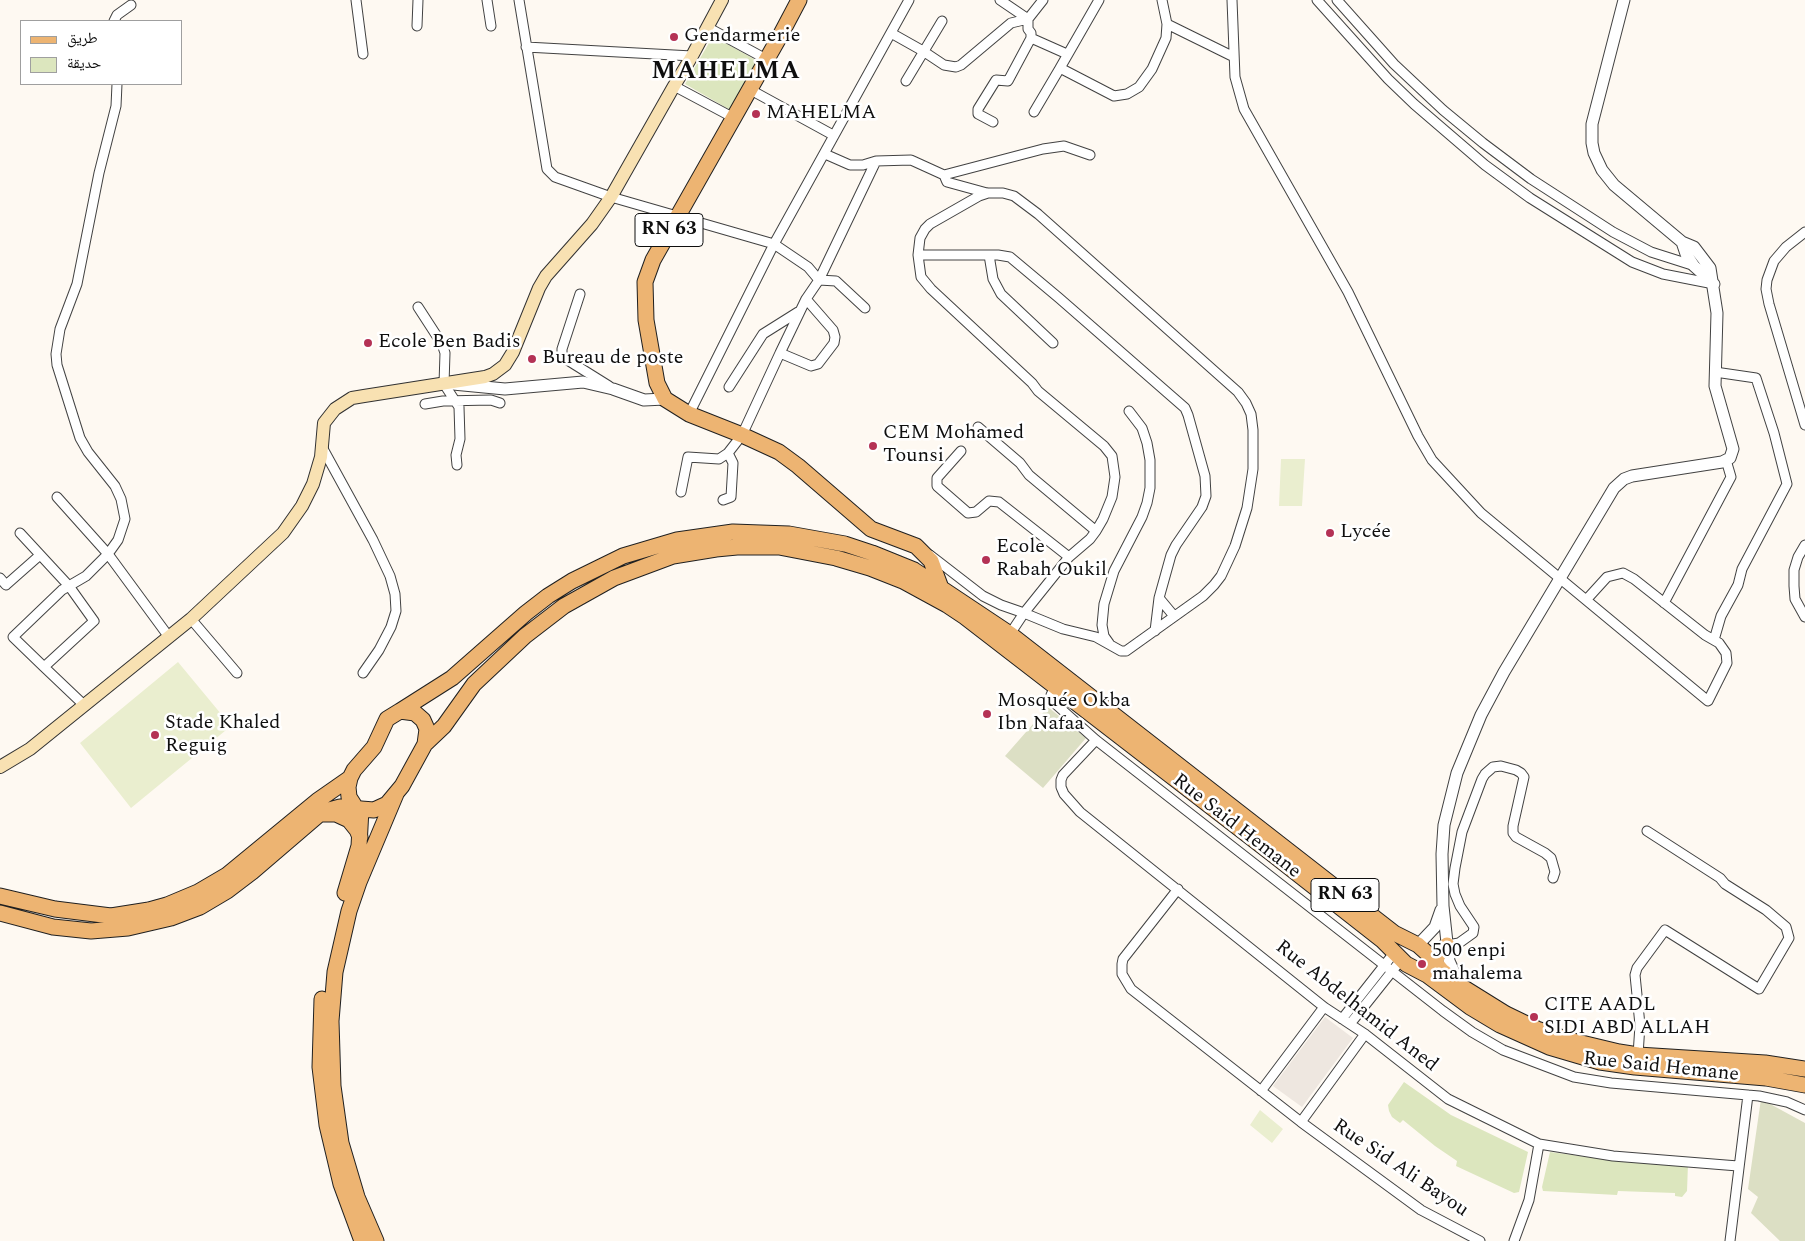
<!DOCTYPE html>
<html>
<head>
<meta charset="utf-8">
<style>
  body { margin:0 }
  #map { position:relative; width:1805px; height:1241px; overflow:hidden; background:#fef9f2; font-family:Spectral,"Noto Naskh Arabic",serif }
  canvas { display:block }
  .legend { position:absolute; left:20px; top:20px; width:162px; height:65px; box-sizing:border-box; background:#fff; border:1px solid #9f9f9f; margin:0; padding:6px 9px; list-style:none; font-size:15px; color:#0f0f0f }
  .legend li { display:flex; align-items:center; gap:10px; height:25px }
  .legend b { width:25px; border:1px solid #9f9f9f }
</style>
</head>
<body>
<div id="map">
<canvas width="1805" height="1241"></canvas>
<ul class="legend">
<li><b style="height:6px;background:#edb472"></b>طريق</li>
<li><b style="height:14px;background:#dce6be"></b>حديقة</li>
</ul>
</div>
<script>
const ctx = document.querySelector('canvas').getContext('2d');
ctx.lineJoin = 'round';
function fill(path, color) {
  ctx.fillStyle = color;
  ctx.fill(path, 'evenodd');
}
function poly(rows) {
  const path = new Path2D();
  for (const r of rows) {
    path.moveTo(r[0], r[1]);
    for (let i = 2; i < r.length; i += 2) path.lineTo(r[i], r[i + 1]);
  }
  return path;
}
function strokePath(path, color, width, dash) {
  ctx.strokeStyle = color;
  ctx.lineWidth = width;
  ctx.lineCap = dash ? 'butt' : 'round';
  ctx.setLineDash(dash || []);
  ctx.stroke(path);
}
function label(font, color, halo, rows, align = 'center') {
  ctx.font = font + ' Spectral,serif';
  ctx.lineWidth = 5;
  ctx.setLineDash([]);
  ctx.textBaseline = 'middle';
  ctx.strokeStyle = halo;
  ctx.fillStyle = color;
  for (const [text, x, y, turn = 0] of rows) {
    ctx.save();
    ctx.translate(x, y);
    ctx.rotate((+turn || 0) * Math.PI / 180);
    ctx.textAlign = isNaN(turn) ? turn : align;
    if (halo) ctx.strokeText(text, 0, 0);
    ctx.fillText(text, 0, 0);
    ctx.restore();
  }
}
const green = poly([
  [713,36,761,63,732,111,685,84],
  [1404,1082,1451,1115,1528,1152,1519,1192,1514,1193,1456,1166,1457,1161,1435,1146,1403,1120,1400,1123,1392,1117,1389,1111,1388,1105],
  [1550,1152,1625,1162,1683,1166,1688,1164,1687,1191,1682,1197,1675,1196,1675,1193,1618,1191,1617,1195,1543,1191,1542,1187]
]);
const cemetery = poly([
  [1048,707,1086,738,1043,788,1005,756],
  [1761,1099,1805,1123,1805,1241,1780,1241,1751,1213,1758,1197,1748,1189]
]);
const pitch = poly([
  [1281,459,1305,459,1302,506,1279,506],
  [178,662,231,726,131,808,80,743],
  [1260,1110,1283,1129,1272,1143,1250,1125]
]);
const plaza = poly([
  [1325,1017,1353,1038,1302,1107,1273,1086]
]);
const minor = poly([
  [356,0,363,54],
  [487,0,491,26],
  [519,0,547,169,555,177,611,197,774,244,808,267,819,280,836,281,865,308],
  [1000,0,1028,19,1028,29,1031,33,1031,38,1067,54],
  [1099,0,1060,68,1114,96,1127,94,1139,87,1152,69,1166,38,1167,24,1162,0],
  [1232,0,1235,77,1244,109,1348,292,1418,436,1432,460,1481,513,1708,701,1727,663,1726,653,1719,643,1705,635,1634,579,1623,573,1607,577,1587,599],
  [1317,0,1388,79,1414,104,1485,165,1530,198,1632,262,1663,274,1714,284],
  [1337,0,1394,64,1443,110,1483,143,1531,179,1613,232,1651,252,1695,266],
  [114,21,117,15,131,5],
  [1167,24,1234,57],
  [417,26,418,0],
  [707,27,766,59],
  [891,33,923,51,944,65,956,67,961,65,1011,23,1028,19,1043,0],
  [526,47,692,56],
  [906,81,942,21],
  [674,86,734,118],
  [749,89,833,135],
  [1034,112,1060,68],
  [993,122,978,114,978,109,996,80,1008,81,1031,38],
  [825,154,850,165,863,165,876,161],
  [944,175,947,182,987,193],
  [1805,232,1786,247,1774,261,1767,280,1766,289,1769,304,1805,425],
  [918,255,998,255,1010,257,1059,298,1185,408,1188,415,1205,476,1206,496,1202,507,1176,545,1171,555,1159,598],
  [989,255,993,279,1001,294,1053,343],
  [580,294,562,349,562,355,569,361,609,386],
  [418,307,442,344,445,353,444,384,459,407,460,439,456,455,457,465],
  [780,353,806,299],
  [729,387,763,334,798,312],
  [425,404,443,401,491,400,500,403],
  [689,414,774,244,909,0],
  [978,427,1020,463,1029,475,1096,531],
  [322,447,373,540,390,576,395,594,396,611,391,627,379,650,363,673],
  [961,451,937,478,937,486,968,513,976,512,989,501,999,502,1069,557],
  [681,492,688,457,719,459,728,453],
  [57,497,108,554,169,637],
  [723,500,731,497,733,463,728,453,742,435,780,353,811,366,818,364,834,343,835,337,833,330,806,299,819,280,876,161,911,160,944,175,1043,149,1064,146,1090,155],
  [20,533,69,586,94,621,44,667,85,706],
  [1805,545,1798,557,1794,570,1794,586,1795,599,1805,617],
  [930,555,983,596,1001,605,1024,613,1063,629,1096,637,1121,651,1126,651,1203,596,1214,585,1221,576,1235,546,1247,508,1253,469,1253,430,1251,414,1246,403,1238,392,1038,214,1014,196,1003,193,988,193,979,196,930,224,925,229,920,238,918,255,921,277,931,289,1032,383,1038,391,1104,446,1112,456,1115,477,1112,497,1103,519,1096,531,1090,539,1069,557,1024,613,1010,634],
  [0,578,6,585,40,555],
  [1664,603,1731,477,1726,460],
  [191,619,237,673],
  [1155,631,1159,598,1174,616],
  [1714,640,1721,616,1738,585,1742,569,1787,484,1774,433,1756,378,1715,372],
  [1109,643,1104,636,1102,625,1104,604,1114,571,1142,517,1147,503,1150,488,1150,460,1147,443,1142,428,1129,411],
  [44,667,13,637,62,590,86,576,108,554,118,540,125,519,121,499,115,486,88,452,80,438,57,365,56,354,60,329,77,284,99,173,116,106,117,84],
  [1055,687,1051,695,1051,700,1096,740,1443,1011,1472,1032,1503,1050,1574,1077,1611,1083,1759,1096,1787,1102,1805,1110],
  [1096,740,1063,775,1061,780,1061,787,1064,794,1080,812,1324,1007,1365,1034,1448,1099,1539,1144,1613,1156,1738,1166],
  [1178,889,1123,959,1122,964,1122,974,1131,989,1301,1122,1421,1210,1480,1241],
  [1447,945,1459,943,1473,933,1474,927,1460,906,1455,894,1453,884,1455,868,1462,832,1482,779,1485,774,1493,767,1501,766,1516,770,1521,773,1524,777,1513,826,1513,833,1516,837,1545,853,1551,858,1555,872,1553,878],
  [1342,1019,1394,953],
  [1350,1024,1401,960],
  [1638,1055,1640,1025,1635,975,1637,968,1665,930,1759,989,1789,938,1786,927,1766,910,1725,884,1720,878,1647,831],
  [1261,1091,1324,1007],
  [1301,1122,1365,1034],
  [1514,1241,1529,1200,1539,1144],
  [1730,1241,1748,1095]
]);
const tertiary = poly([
  [1682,242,1686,254,1694,266,1714,284],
  [453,384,505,389,583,382,613,389,644,400,665,399],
  [1418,945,1435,927,1441,910],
  [1459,983,1449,961,1443,906,1442,854,1444,825,1457,773,1481,715,1504,672,1614,488,1624,479,1632,476,1722,462,1730,458,1733,449,1715,386,1717,313,1710,268,1694,247,1682,242,1614,185,1602,170,1594,153,1592,143,1592,124,1624,0]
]);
const secondary = poly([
  [0,767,30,749,191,619,283,533,302,506,313,484,321,457,324,423,335,409,352,398,364,396,485,377,493,374,505,365,513,352,539,288,546,276,592,224,611,197,674,86,692,56,722,0]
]);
const primary = poly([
  [799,0,780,36,653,260,645,282,646,320,657,383,665,399,689,414,742,435,779,452,798,466,871,529,916,546,931,561,941,588],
  [400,711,452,678,526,613,548,596,572,581,623,556,677,540,733,532,789,534,845,544,872,553,914,570,1010,634,1394,933,1418,945,1428,954,1442,971,1461,986,1506,1014,1537,1029,1569,1040,1619,1052,1638,1055,1765,1063,1805,1069],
  [400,711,415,713,423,720,427,729,425,744,402,786,387,804,374,810,361,809,356,808,349,797,348,787,350,778,354,770,374,747,387,719,400,711],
  [425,744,444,726,474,684,525,636,564,606,614,578,673,556,716,549,737,547,779,547,836,558,870,568,903,581,947,605,965,617,1271,853,1382,940,1406,964,1427,975,1470,1007,1500,1025,1549,1047,1600,1062,1635,1067,1766,1078,1805,1085],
  [324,814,336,814,349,820,357,830,360,837],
  [345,893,359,846,361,809],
  [0,896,55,909,111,916,149,910,167,905,198,892,227,875,317,801,350,778],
  [0,913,53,927,91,931,128,928,171,918,200,907,227,891,252,872,322,812,340,807,356,808],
  [1430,969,1440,952,1447,945],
  [322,999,320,1067,327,1125,341,1184,362,1241],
  [376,1241,357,1197,341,1143,333,1086,331,1021,335,972,349,911,359,882,396,794]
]);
const markers = [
  [674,37,5,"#b43255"],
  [756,114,5,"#b43255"],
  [368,343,5,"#b43255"],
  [532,359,5,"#b43255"],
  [873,446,5,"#b43255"],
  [1330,533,5,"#b43255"],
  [986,560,5,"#b43255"],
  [987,714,5,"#b43255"],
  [155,735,5,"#b43255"],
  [1422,964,5,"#b43255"],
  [1534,1017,5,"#b43255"]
];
const shields = [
  [669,230,68],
  [1345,895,68]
];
const shieldNames = [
  ["RN 63",669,230],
  ["RN 63",1345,895]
];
const poiNames = [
  ["Gendarmerie",684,37],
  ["MAHELMA",766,114],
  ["Ecole Ben Badis",378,343],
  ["Bureau de poste",542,359],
  ["CEM Mohamed",883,434],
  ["Tounsi",883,457],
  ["Lycée",1340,533],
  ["Ecole",996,548],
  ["Rabah Oukil",996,571],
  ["Mosquée Okba",997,702],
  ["Ibn Nafaa",997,725],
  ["Stade Khaled",165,724],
  ["Reguig",165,747],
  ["500 enpi",1432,952],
  ["mahalema",1432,975],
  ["CITE AADL",1544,1006],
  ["SIDI ABD ALLAH",1544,1029]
];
const streetNames = [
  ["Rue Said Hemane",1236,827,38],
  ["Rue Abdelhamid Aned",1356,1007,38],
  ["Rue Said Hemane",1661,1068,6],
  ["Rue Sid Ali Bayou",1400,1169,34]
];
const districtNames = [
  ["MAHELMA",726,73]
];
fill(green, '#dce6be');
fill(cemetery, '#dcdfc4');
fill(pitch, '#eaeecf');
fill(plaza, '#eee7e0');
strokePath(minor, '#424242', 11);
strokePath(tertiary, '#424242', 13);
strokePath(secondary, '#313131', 14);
strokePath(primary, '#202020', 17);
strokePath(minor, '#fff', 9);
strokePath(tertiary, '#fff', 11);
strokePath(secondary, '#f8e1b2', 12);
strokePath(primary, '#edb472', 15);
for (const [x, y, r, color] of markers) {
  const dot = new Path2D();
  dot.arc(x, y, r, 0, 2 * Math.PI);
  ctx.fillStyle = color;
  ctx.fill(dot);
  strokePath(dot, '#fff', 2);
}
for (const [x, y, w] of shields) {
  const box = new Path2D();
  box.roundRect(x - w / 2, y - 16.5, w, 33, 4);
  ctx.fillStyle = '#fff';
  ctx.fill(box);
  strokePath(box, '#0f0f0f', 1);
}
label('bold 19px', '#0f0f0f', null, shieldNames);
label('20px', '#0f0f0f', '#fff', poiNames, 'left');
label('20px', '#0f0f0f', '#fff', streetNames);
ctx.letterSpacing = '1px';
label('bold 25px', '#0f0f0f', '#fff', districtNames);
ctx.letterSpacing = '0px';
</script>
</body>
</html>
